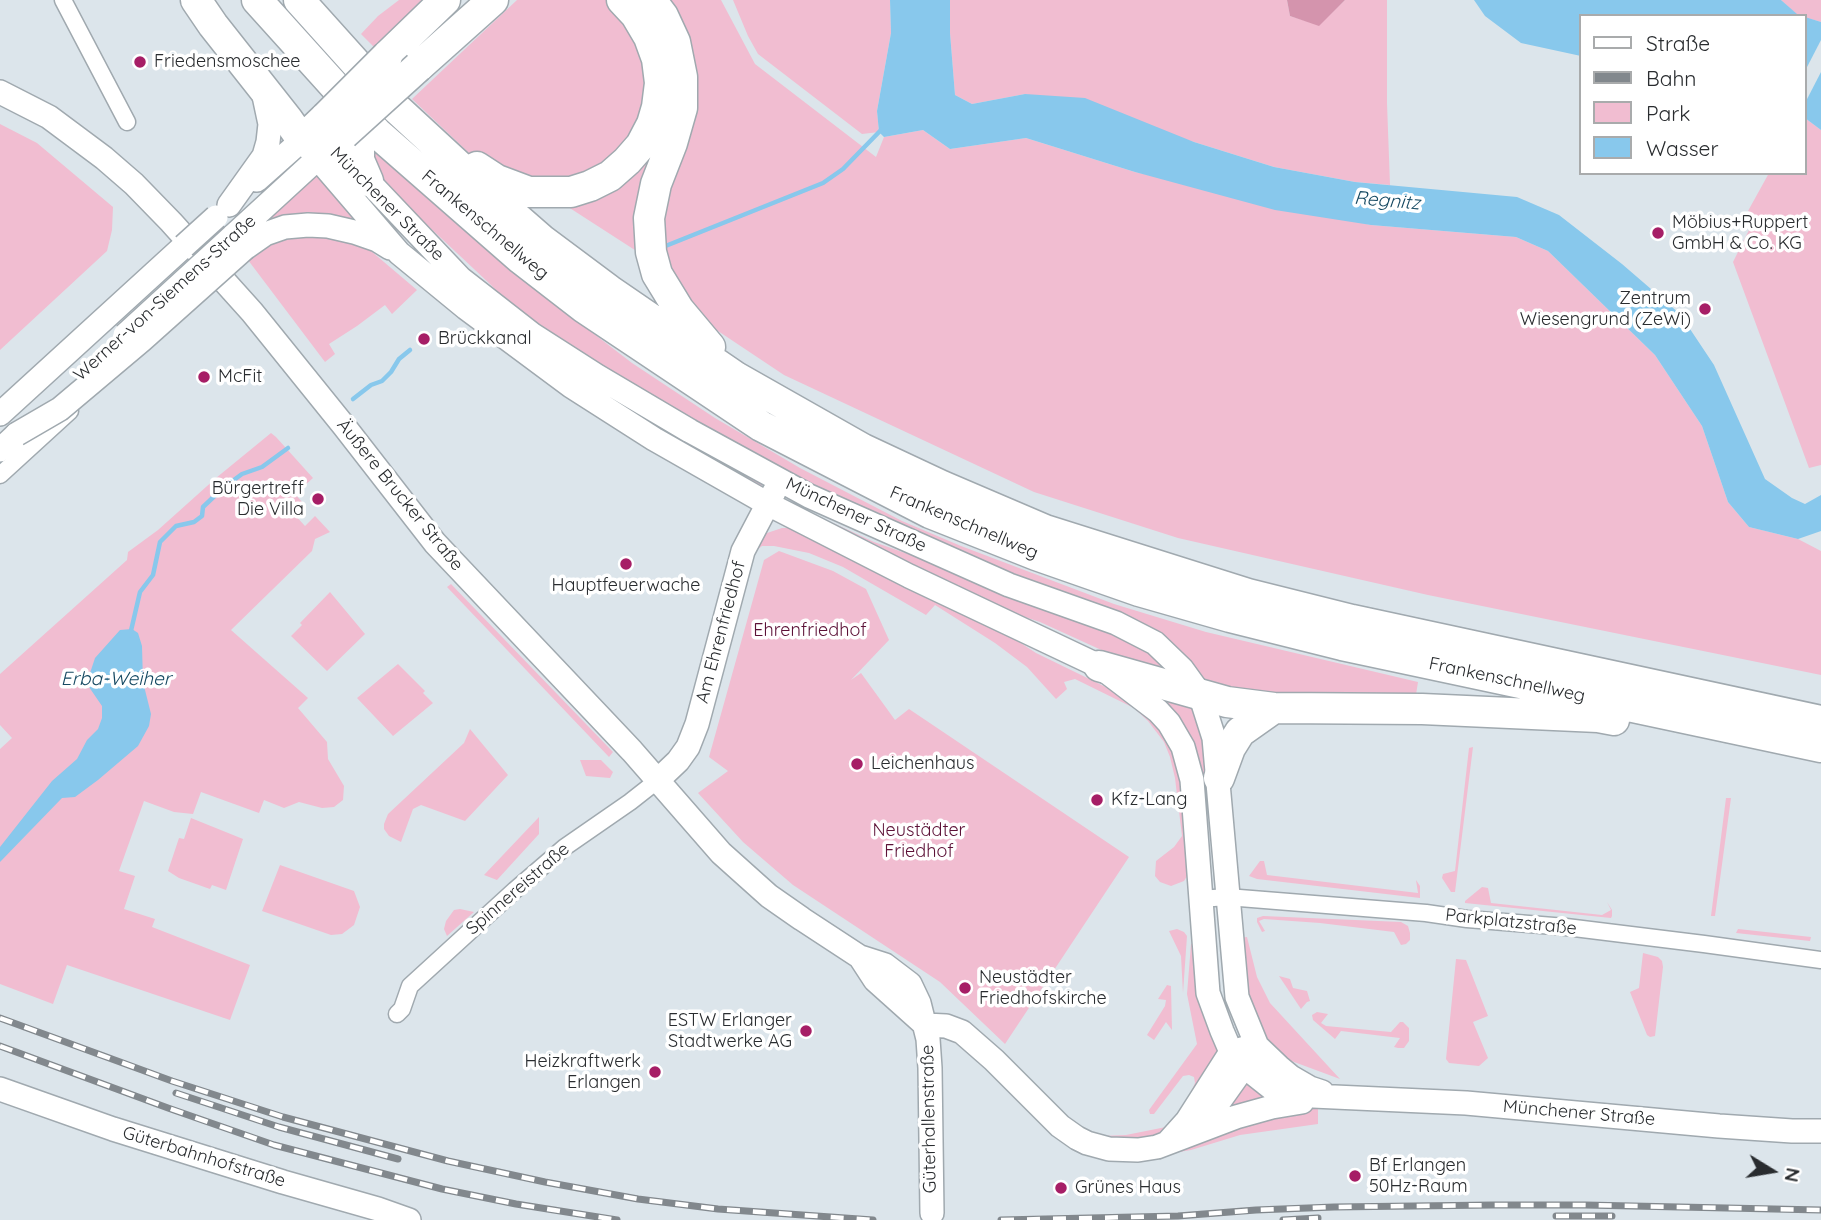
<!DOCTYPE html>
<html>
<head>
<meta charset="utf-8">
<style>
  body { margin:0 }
  #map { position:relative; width:1821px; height:1220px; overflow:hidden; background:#dce5eb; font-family:Quicksand,sans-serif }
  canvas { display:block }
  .legend { position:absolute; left:1579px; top:14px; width:228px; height:161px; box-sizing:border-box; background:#fff; border:2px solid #a9abac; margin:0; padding:9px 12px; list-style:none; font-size:21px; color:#292c2f }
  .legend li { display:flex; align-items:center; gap:14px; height:35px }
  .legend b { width:35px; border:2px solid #a9abac }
  .north { position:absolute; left:1737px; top:1136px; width:70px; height:70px; -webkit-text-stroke:5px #fff; paint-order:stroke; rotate:101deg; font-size:19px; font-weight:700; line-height:28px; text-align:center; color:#292c2f }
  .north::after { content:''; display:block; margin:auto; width:24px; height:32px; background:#292c2f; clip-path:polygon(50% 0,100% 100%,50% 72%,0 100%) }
</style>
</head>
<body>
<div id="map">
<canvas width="1821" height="1220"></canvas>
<ul class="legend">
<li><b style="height:9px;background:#fff"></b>Straße</li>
<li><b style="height:9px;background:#82888d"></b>Bahn</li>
<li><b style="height:19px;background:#f1bdd1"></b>Park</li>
<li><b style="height:19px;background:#88c8ec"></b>Wasser</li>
</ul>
<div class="north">N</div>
</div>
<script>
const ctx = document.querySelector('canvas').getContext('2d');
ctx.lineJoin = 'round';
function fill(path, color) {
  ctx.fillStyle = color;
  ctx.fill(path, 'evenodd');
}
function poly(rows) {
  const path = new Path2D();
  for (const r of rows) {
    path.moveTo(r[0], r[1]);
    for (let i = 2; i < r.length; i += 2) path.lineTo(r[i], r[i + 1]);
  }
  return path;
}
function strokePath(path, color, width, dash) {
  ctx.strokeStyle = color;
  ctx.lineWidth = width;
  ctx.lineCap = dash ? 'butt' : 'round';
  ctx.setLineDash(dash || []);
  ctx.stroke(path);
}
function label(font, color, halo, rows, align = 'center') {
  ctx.font = font + ' Quicksand,sans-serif';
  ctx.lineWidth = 7;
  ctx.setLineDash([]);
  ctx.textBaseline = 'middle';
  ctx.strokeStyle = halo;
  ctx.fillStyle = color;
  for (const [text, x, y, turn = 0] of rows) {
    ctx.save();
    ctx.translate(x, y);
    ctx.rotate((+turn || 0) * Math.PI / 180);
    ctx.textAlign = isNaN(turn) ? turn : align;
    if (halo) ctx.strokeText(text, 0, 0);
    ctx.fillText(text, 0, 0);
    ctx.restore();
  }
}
const green = poly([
  [399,0,423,0,374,47,361,34,378,16],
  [517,0,608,0,647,58,650,94,641,131,616,162,553,187,471,155,412,99],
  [663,0,721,0,755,64,876,157,884,137,923,130,950,149,1026,138,1135,172,1371,225,1516,237,1548,251,1655,355,1702,426,1728,502,1749,527,1798,539,1821,551,1821,675,1428,595,1178,538,1034,492,784,375,709,325,683,298,662,257],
  [733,0,890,0,891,33,877,111,879,132,862,134,758,54,748,36],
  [950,0,1287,0,1290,16,1319,25,1345,0,1387,0,1387,103,1390,185,1355,182,1274,167,1194,142,1025,94,972,104,955,95,950,33],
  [1781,0,1821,0,1821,22,1797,15],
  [669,51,641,254,562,203,609,189],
  [1805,118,1821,130,1821,465,1809,468,1733,262,1756,216,1748,211,1769,173,1805,173],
  [0,124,37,143,113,207,112,230,107,251,0,350],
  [370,146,504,265,632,363,715,418,800,468,902,521,961,546,1114,604,1206,632,1418,682,1415,701,1206,689,1197,674,974,561,815,487,601,369,510,305,491,285,425,223,368,163],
  [315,172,363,223,256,226],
  [290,234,346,238,371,251,417,290,392,314,385,305,357,326,329,344,335,354,325,362,248,260,264,245],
  [581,377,761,481,762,487,760,489,585,385],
  [271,433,276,437,313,478,295,494,303,503,293,513,305,526,315,516,330,532,315,539,312,551,231,630,308,698,298,708,327,742,328,759,344,786,343,800,334,807,322,808,299,802,284,808,264,800,259,813,201,792,193,814,174,812,144,801,119,871,135,876,124,909,155,919,152,927,250,965,230,1020,67,965,53,1004,0,984,0,749,12,738,0,725,0,674,127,560,128,552,158,530,216,478],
  [792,504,874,542,959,572,1142,644,1177,674,1143,669,1040,622,995,607],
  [782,528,793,528,990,623,1036,653,1116,692,1139,705,1170,740,1183,781,1189,873,1184,881,1171,886,1160,882,1155,876,1156,861,1174,847,1182,836,1175,778,1170,757,1164,742,1148,721,1134,708,1075,679,1064,682,1067,689,1056,699,1027,667,995,643,935,605,926,615,843,567,809,553,774,546,762,546,751,554,764,534],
  [779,551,833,571,866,589,889,640,851,680,861,673,895,720,909,709,1129,857,1005,1044,940,982,793,885,743,842,698,793,728,771,709,757,764,560],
  [451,584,613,752,609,757,447,587],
  [330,592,365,634,327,671,291,636,302,625,300,623],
  [398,664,425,691,423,693,433,703,393,736,357,698],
  [1155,694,1195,703,1203,727,1215,863,1213,862,1206,786,1200,767,1190,742],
  [470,729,508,775,465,821,421,805,413,809,401,842,389,836,384,829,384,824,388,814,464,743],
  [1473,747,1455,892,1451,892,1442,878,1443,874,1455,871,1469,748],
  [580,760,601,760,613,772,610,778,586,776],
  [1726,798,1731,798,1715,916,1711,916],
  [539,817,539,834,497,880,484,875],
  [191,818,243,839,226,890,212,885,210,889,179,878,168,871,179,838,184,839],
  [1260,861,1264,861,1267,875,1418,893,1416,880,1420,886,1420,898,1257,879,1249,876],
  [280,865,354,891,360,907,354,925,342,934,331,935,262,911],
  [1482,887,1488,888,1491,903,1602,915,1611,910,1607,902,1612,910,1612,916,1611,918,1465,903,1465,901],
  [460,909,474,912,447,936,444,929,446,921,454,910],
  [1263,916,1401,922,1408,926,1410,933,1410,940,1406,944,1401,945,1394,932,1320,923,1264,919,1259,921,1265,931,1262,932,1257,922,1257,918],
  [1177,929,1184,932,1187,936,1183,993,1181,956,1169,931],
  [1738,929,1811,937,1810,941,1736,933],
  [1247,937,1257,977,1270,1003,1340,1079,1286,1059,1261,1032,1246,1001,1239,938],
  [1196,943,1220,1049,1175,1127,1153,1138,1128,1143,1102,1136,1126,1135,1171,1126,1180,1118,1195,1083,1194,1077,1189,1075,1183,1076,1154,1114,1150,1114,1149,1110,1197,1044,1187,994,1191,944],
  [1643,953,1658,957,1662,961,1663,967,1655,1036,1650,1037,1647,1035,1630,992,1639,988],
  [1456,959,1466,960,1488,1016,1473,1022,1488,1058,1479,1066,1449,1063,1446,1059],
  [1279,976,1290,979,1293,988,1307,991,1310,1001,1307,1002,1301,1009],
  [1167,985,1171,986,1172,1030,1166,1022,1154,1040,1147,1035,1165,1006,1166,1000,1158,999],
  [1317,1012,1328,1014,1321,1023,1326,1026,1391,1032,1400,1022,1403,1022,1409,1028,1409,1041,1404,1048,1398,1048,1394,1047,1400,1038,1341,1031,1335,1039,1313,1020,1312,1015],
  [1247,1077,1279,1098,1218,1118],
  [1302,1109,1318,1109,1318,1124,1240,1135,1191,1150,1173,1153,1198,1140]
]);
const forest = poly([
  [1287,0,1345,0,1319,26,1290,16]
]);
const water = poly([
  [890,0,950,0,950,33,955,95,972,104,1025,94,1085,98,1194,142,1274,167,1355,182,1517,197,1559,215,1622,264,1680,314,1714,365,1765,479,1792,498,1805,504,1821,495,1821,531,1798,539,1749,527,1728,502,1702,426,1655,355,1548,251,1516,237,1371,225,1275,210,1135,172,1026,138,950,149,923,130,884,137,879,132,877,111,891,33],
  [1474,0,1781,0,1797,14,1801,16,1581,16,1581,56,1521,43,1485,16],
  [1805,17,1821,22,1821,130,1805,118],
  [132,629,138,633,142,646,143,682,151,714,149,726,138,746,98,780,75,797,62,798,0,862,0,847,52,781,77,759,87,740,98,729,102,718,102,706,89,687,89,676,95,658,120,630]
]);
const pier = poly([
  [1821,40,1821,72,1805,103,1805,71]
]);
const stream = poly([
  [663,247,823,183,843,169,881,130],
  [353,399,371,385,382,381,391,372,399,359,410,350],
  [130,635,140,592,153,575,160,542,176,526,194,522,202,516,203,507,223,488,242,474,262,467,288,448]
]);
const street = poly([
  [63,0,127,122],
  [0,475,70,411],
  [1200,899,1227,897,1426,913,1467,919,1566,927,1704,944,1821,960],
  [397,1014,402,1009,410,986,515,890,565,847,630,802,658,780]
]);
const secondary = poly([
  [0,92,49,117,104,158,134,184,171,222,252,312,344,426,435,543,632,751,721,853,769,896,802,919,860,957,885,965,910,984,919,1003,928,1039,930,1068,932,1213],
  [302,140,399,253,466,308,571,386,654,439,768,504,909,576,1099,666,1158,711,1169,723,1183,747,1192,780,1208,993,1222,1031,1231,1052,1245,1067,1274,1090,1291,1095,1466,1103,1719,1126,1792,1131,1821,1131],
  [302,140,318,139,331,146,368,181,460,278,533,335,597,376,690,431,809,496,1009,585,1116,623,1155,643,1182,669,1200,694,1214,738,1237,997,1257,1046,1279,1067,1291,1077,1310,1088,1322,1092],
  [257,180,302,140],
  [229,205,264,156,268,142,270,124,263,91],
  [233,236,329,148],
  [245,248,265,234,285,227,308,225,328,226,354,232,377,240,390,248],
  [0,414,184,246],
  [0,450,17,434],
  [658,780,678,761,688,747,697,724,743,551,774,492],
  [860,957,875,980,923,1023],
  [925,1025,946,1026,962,1032,994,1060,1060,1126,1077,1138,1087,1143,1109,1149,1138,1150,1157,1147,1236,1117,1272,1107,1302,1102],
  [0,1089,113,1129,283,1182,378,1209,409,1220],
  [1196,1125,1216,1106,1253,1054],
  [1169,1141,1187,1121,1231,1052,1245,1048]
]);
const highway = poly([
  [196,0,213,25,288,120,302,140,326,117],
  [257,0,377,133,521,259,583,307,761,426,930,513,1036,555,1139,591,1230,617,1342,645,1821,747],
  [299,0,397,109,487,192,542,240,609,290,736,377,863,449,942,486,1045,530,1248,594,1352,620,1821,721],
  [651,0,663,16,675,42,682,77,682,108,672,143,656,184,649,218,651,252,657,274,679,310,710,347],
  [387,56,445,0],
  [418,67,493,0],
  [359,145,359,160,368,181],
  [477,167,497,180,529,192,571,192,590,186,610,176,627,161,641,145,652,124,657,107,660,83,657,59,649,37,636,15,622,0],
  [1099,666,1227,702,1274,708,1422,709,1598,717,1614,720],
  [1219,778,1230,748,1240,732,1274,708]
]);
const rail = poly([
  [0,1018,172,1081,283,1117,448,1161,545,1182,638,1199,718,1209,873,1220],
  [0,1046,168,1108,274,1145,442,1189,516,1204,617,1220],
  [176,1093,279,1127,398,1159],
  [1556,1216,1612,1216],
  [1001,1220,1178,1216,1256,1210,1334,1207,1493,1205,1585,1205,1821,1210],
  [1283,1220,1318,1218]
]);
const secondaryBridge = poly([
  [184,246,216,217],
  [125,335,233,236],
  [17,434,60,409,142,340,245,248]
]);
const highwayBridge = poly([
  [326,117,387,56],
  [344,134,418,67]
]);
const markers = [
  [140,62,7,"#a61e66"],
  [1658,233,7,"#a61e66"],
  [1705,309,7,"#a61e66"],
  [424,339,7,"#a61e66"],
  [204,377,7,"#a61e66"],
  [318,499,7,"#a61e66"],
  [626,564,7,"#a61e66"],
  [857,764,7,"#a61e66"],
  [1097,800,7,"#a61e66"],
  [965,988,7,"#a61e66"],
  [806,1031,7,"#a61e66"],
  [655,1072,7,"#a61e66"],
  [1355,1176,7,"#a61e66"],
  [1061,1188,7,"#a61e66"]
];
const poiNames = [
  ["Friedensmoschee",154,62],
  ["Möbius+Ruppert",1672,223],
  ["GmbH & Co. KG",1672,244],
  ["Zentrum",1691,299,"right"],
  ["Wiesengrund (ZeWi)",1691,320,"right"],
  ["Brückkanal",438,339],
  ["McFit",218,377],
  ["Bürgertreff",304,489,"right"],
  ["Die Villa",304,510,"right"],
  ["Hauptfeuerwache",626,586,"center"],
  ["Leichenhaus",871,764],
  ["Kfz-Lang",1111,800],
  ["Neustädter",979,978],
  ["Friedhofskirche",979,999],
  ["ESTW Erlanger",792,1021,"right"],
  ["Stadtwerke AG",792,1042,"right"],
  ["Heizkraftwerk",641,1062,"right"],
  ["Erlangen",641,1083,"right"],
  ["Bf Erlangen",1369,1166],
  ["50Hz-Raum",1369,1187],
  ["Grünes Haus",1075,1188]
];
const streetNames = [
  ["Münchener Straße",387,204,45],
  ["Frankenschnellweg",485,225,40],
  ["Werner-von-Siemens-Straße",165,298,-42],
  ["Äußere Brucker Straße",400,495,51],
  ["Münchener Straße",856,515,25],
  ["Frankenschnellweg",964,523,23],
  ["Am Ehrenfriedhof",721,632,-75],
  ["Frankenschnellweg",1507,680,12],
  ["Spinnereistraße",518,889,-41],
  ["Parkplatzstraße",1511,922,6],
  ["Münchener Straße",1579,1113,5],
  ["Güterhallenstraße",929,1119,-91],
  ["Güterbahnhofstraße",204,1157,17]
];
const parkNames = [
  ["Ehrenfriedhof",810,631],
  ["Neustädter",919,831],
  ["Friedhof",919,852]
];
const waterNames = [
  ["Regnitz",1387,201,5],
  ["Erba-Weiher",116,679]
];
fill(green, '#f1bdd1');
fill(forest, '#d494ad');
fill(water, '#88c8ec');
fill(pier, '#dce5eb');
strokePath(stream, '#88c8ec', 4.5);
strokePath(street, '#a0a9af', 19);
strokePath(secondary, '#a0a9af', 26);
strokePath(highway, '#a0a9af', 33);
strokePath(street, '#fff', 16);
strokePath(secondary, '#fff', 23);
strokePath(highway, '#fff', 30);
strokePath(rail, '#82888d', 7);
strokePath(rail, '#fff', 4.5, [13]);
strokePath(secondaryBridge, '#a0a9af', 26, []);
strokePath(highwayBridge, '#a0a9af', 33, []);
strokePath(secondaryBridge, '#fff', 23);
strokePath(highwayBridge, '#fff', 30);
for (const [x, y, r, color] of markers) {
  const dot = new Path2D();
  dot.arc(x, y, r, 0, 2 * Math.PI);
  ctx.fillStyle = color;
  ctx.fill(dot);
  strokePath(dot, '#fff', 2.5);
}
label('18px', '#292c2f', '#fff', poiNames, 'left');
label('18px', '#292c2f', '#fff', streetNames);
label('18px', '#5c1137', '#fff', parkNames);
label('italic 19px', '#144861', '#fff', waterNames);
</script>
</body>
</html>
